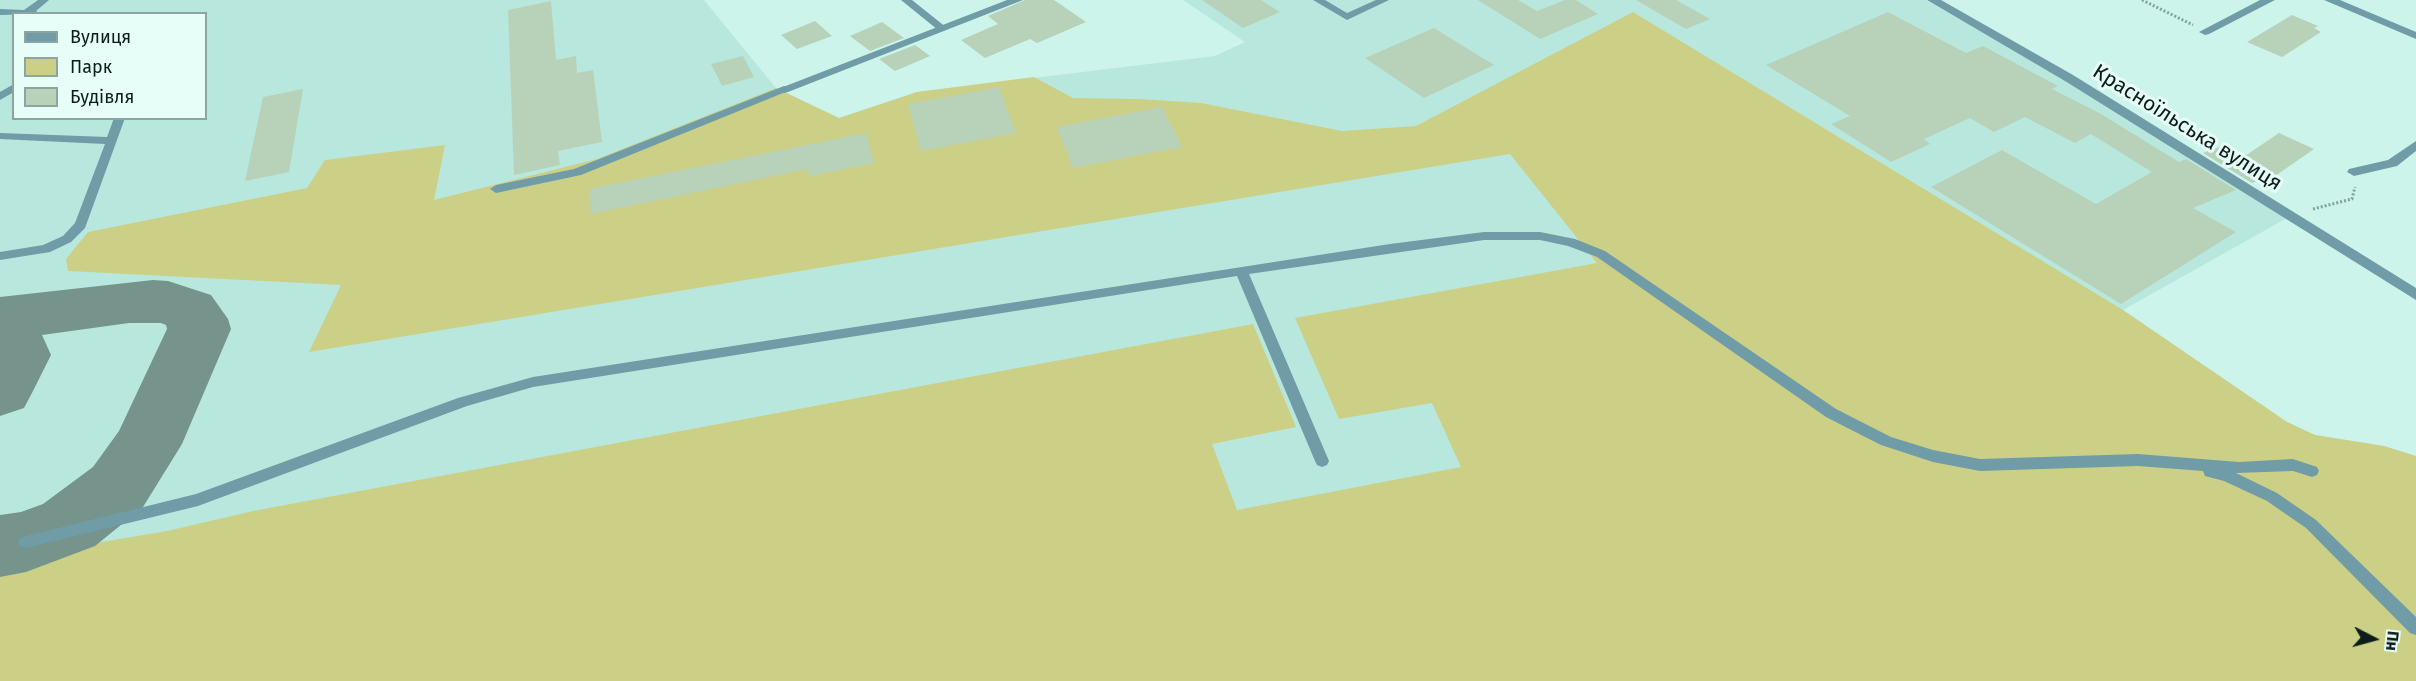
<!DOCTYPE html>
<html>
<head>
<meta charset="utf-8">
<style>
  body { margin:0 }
  #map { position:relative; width:2416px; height:681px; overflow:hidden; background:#ccf4eb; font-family:"Fira Sans",sans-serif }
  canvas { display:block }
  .legend { position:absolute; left:12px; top:12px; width:195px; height:108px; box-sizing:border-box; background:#e6fdf8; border:2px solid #8fa39f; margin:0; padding:8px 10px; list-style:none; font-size:18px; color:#0d1c19 }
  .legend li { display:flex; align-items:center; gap:12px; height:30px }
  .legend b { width:30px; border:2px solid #8fa39f }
  .north { position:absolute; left:2344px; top:609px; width:60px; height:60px; -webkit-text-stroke:4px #e6fdf8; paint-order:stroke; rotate:96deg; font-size:16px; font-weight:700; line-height:24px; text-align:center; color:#0d1c19 }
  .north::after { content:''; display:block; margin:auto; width:21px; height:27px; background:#0d1c19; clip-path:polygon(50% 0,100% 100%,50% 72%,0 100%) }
</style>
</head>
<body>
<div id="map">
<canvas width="2416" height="681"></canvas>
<ul class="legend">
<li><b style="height:8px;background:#6f9ca7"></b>Вулиця</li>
<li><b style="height:16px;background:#ccd087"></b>Парк</li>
<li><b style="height:16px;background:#b8d1b9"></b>Будівля</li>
</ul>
<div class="north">Пн</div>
</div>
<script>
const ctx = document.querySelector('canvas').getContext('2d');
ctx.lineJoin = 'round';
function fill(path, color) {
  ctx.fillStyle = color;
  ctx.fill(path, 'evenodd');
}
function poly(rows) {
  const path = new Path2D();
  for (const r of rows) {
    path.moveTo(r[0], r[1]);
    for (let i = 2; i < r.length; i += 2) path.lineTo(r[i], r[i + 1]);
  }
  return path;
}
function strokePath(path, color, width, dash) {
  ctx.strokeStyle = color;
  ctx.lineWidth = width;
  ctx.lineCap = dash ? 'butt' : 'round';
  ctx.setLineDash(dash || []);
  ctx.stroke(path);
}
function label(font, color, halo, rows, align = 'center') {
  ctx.font = font + ' "Fira Sans",sans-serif';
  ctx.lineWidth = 6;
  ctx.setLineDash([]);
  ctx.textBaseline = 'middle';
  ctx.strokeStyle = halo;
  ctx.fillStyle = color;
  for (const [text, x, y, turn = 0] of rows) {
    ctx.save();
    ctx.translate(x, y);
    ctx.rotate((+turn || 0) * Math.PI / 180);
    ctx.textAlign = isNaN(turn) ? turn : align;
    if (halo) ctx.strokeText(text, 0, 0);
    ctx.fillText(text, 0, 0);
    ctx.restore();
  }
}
const built = poly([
  [0,0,704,0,776,88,839,118,917,92,1215,56,1245,42,1183,0,1926,0,2067,81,2287,218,2123,310,2287,422,2315,435,2384,446,2416,456,2416,681,0,681],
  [14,14,206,14,206,118,14,118]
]);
const green = poly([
  [1633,12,2123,310,2287,422,2315,435,2384,446,2416,456,2416,681,0,681,0,559,167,531,253,511,1253,324,1296,427,1212,444,1237,510,1461,467,1432,403,1339,419,1295,318,1597,263,1510,154,309,352,341,285,68,271,66,259,88,232,307,188,325,160,445,145,434,200,597,159,776,88,839,118,917,92,1034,77,1073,98,1139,99,1201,103,1342,131,1416,126]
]);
const taxiway = poly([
  [153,280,168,281,211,295,228,319,231,329,182,444,143,507,95,546,26,572,0,577,0,515,21,512,43,504,93,467,119,431,167,329,166,325,161,323,129,323,42,335,51,355,33,391,24,408,0,416,0,297,153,280]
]);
const building = poly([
  [1025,0,1054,0,1086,22,1037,43,1030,39,985,58,961,40,998,24,988,16],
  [1202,0,1261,0,1280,12,1243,28],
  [1478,0,1518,0,1537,11,1565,0,1576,0,1598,14,1540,39],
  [1636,0,1676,0,1710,19,1686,29],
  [551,1,556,60,576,56,577,73,593,70,602,142,558,151,560,165,514,175,508,10],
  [1888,12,1966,53,1983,46,2058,86,2052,89,2101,114,2179,162,2186,159,2236,190,2193,208,2236,232,2121,304,1931,187,2002,150,2096,204,2152,172,2091,134,2075,143,2025,117,1994,132,1970,118,1924,139,1930,144,1891,162,1831,124,1850,116,1766,65],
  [2292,15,2318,26,2314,28,2321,32,2282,57,2247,42],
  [815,21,832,36,797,49,781,35],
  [882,22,904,38,870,51,850,36],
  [1434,28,1494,65,1424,98,1365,58],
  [915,45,930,56,895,71,879,59],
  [743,56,754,77,722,86,711,64],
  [999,87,1016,133,921,151,908,104],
  [303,89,289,172,245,181,263,97],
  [1162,107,1182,147,1073,168,1057,127],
  [866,133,874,163,809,176,807,169,591,214,589,189],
  [2279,133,2314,149,2265,183,2260,180,2252,183,2203,153,2225,145,2245,156]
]);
const path = poly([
  [2142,0,2193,25],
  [2313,209,2352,199,2355,187]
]);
const service = poly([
  [38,0,49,0,36,11,40,14,0,15,0,9,24,10,38,0],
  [901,0,912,0,947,28,946,30,938,30,901,0],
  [1313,0,1325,0,1347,13,1376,0,1389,0,1347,20,1313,0],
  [14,84,14,92,0,100,0,92,14,84],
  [784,86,788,87,788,91,581,175,496,193,490,189,496,185,574,169,784,86],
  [114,118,125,118,85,228,71,242,50,252,0,260,0,252,43,245,63,236,75,223,105,144,0,139,0,133,107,137,114,118],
  [1484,232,1540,232,1575,239,1605,251,1836,409,1891,437,1933,450,1980,459,2138,454,2239,462,2293,459,2317,467,2319,471,2317,475,2312,477,2293,471,2236,473,2277,493,2316,520,2416,617,2416,635,2410,633,2306,528,2267,501,2224,481,2205,476,2203,471,2138,466,1980,471,1933,462,1881,445,1826,417,1597,257,1568,246,1540,240,1484,240,1249,274,1329,461,1327,465,1322,467,1317,465,1315,461,1237,276,533,387,467,406,198,506,26,548,20,546,18,542,20,538,26,536,196,494,458,398,533,377,1390,244,1484,232]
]);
const minor = poly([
  [1007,0,1023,0,788,92,784,93,778,89,1007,0],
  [1927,0,1941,0,2073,75,2416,288,2416,300,2065,81,1927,0],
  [2260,0,2275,0,2209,34,2205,35,2199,32,2260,0],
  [2324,0,2340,0,2416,32,2416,39,2324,0],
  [2416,141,2416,151,2397,166,2354,176,2347,172,2349,169,2388,160,2416,141]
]);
const streetNames = [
  ["Красноїльська вулиця",2187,128,32]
];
fill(built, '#b8e8dd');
fill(green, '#ccd087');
fill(taxiway, '#76938c');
fill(building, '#b8d1b9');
strokePath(path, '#82a19a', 3, [2, 2]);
fill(service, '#6f9ca7');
fill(minor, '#6f9ca7');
label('21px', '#0d1c19', '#e6fdf8', streetNames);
</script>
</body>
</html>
